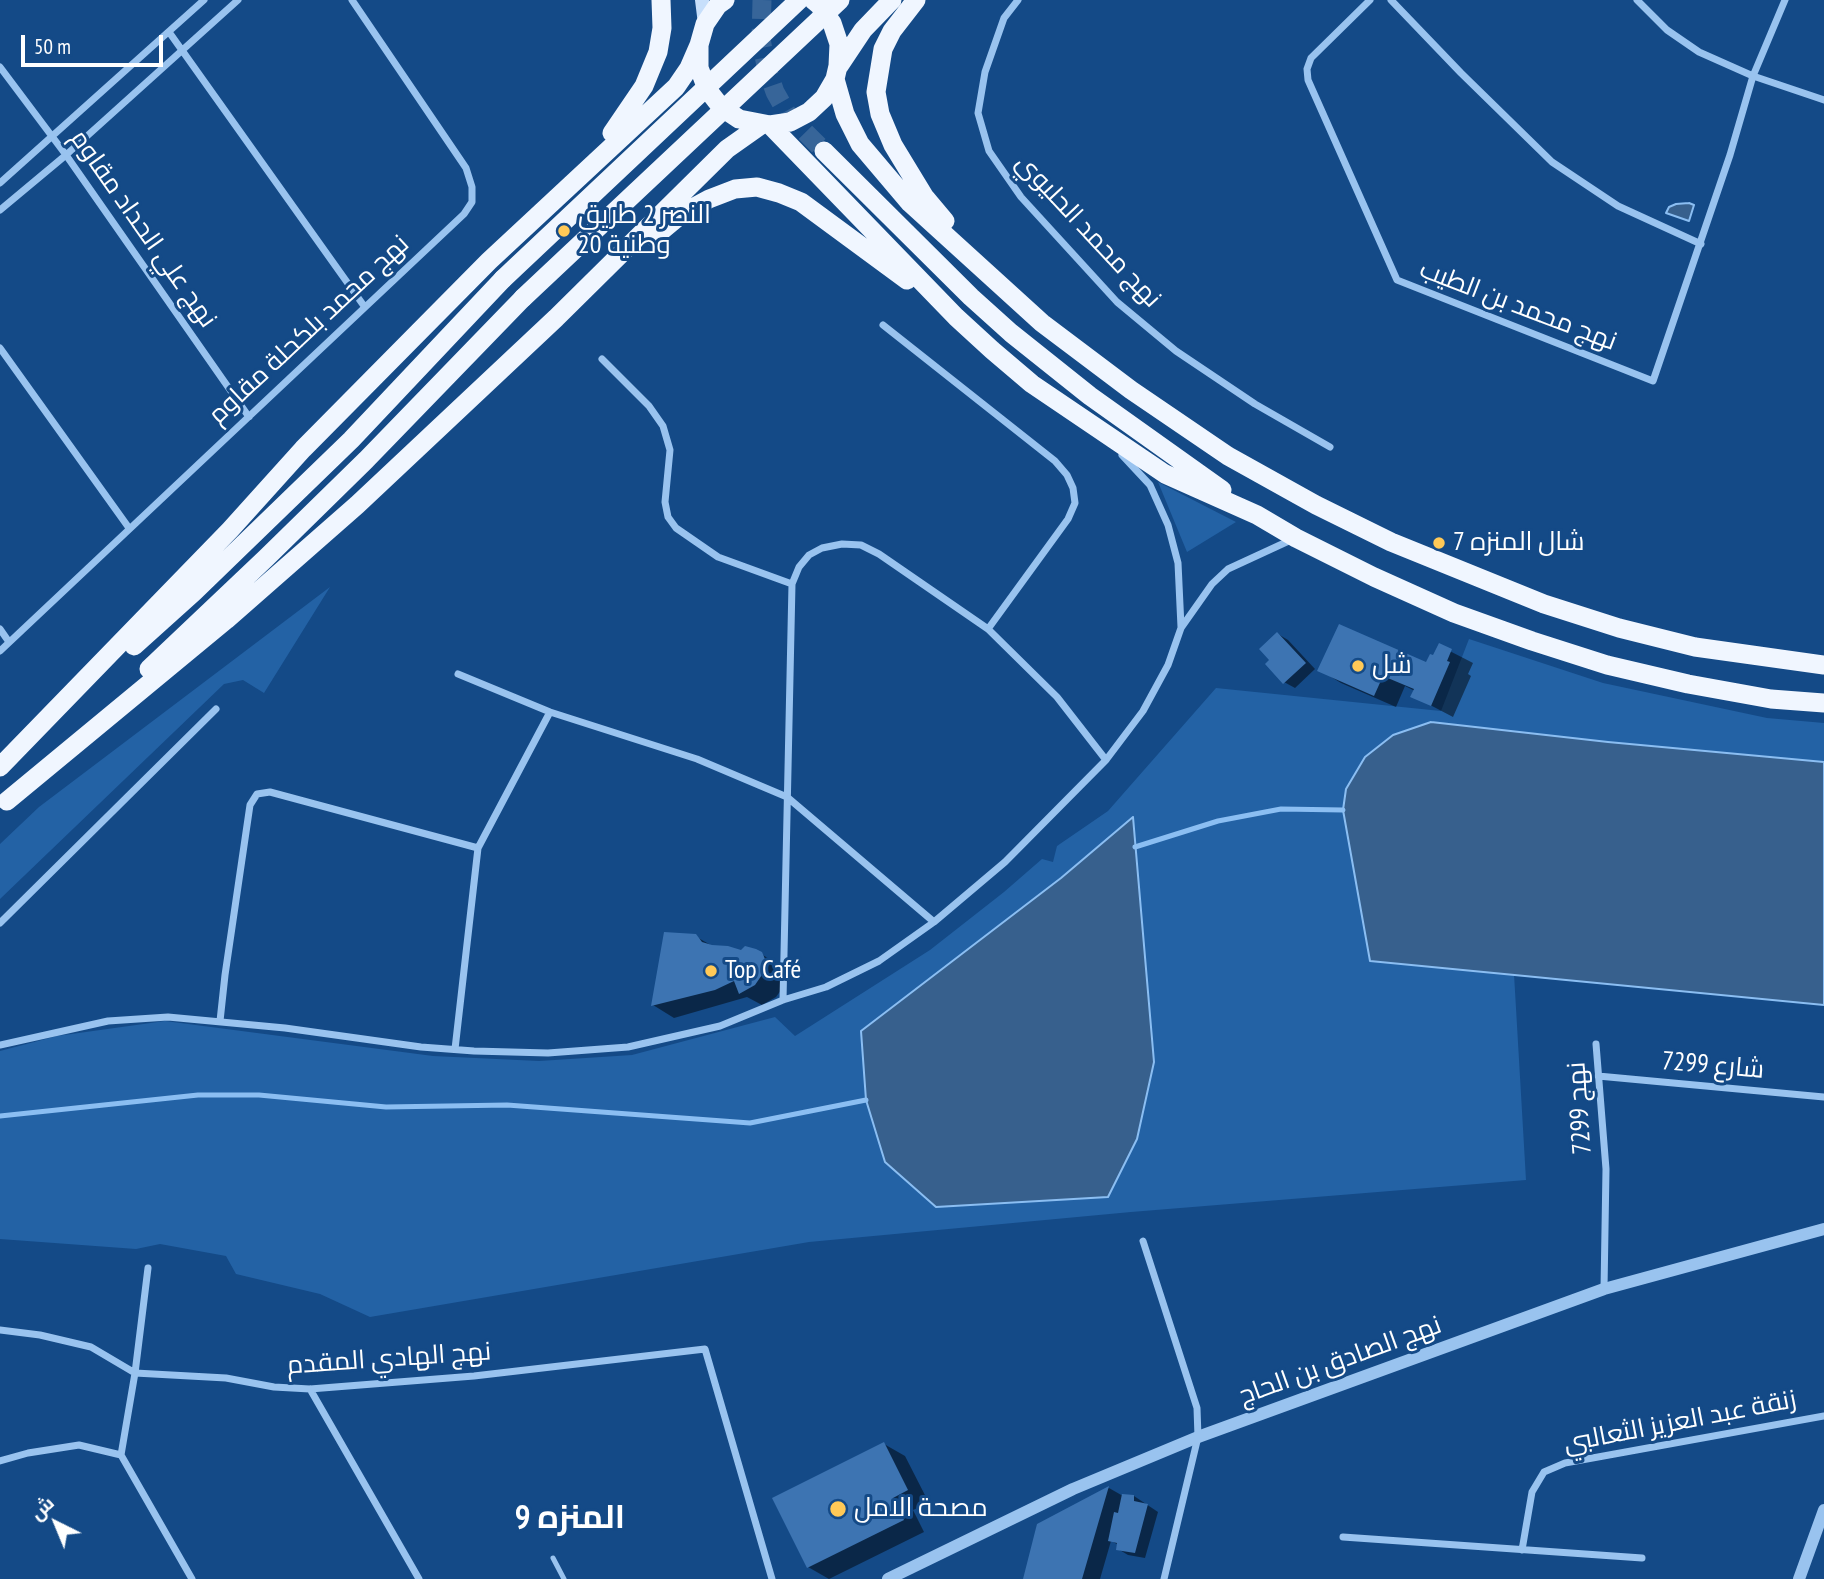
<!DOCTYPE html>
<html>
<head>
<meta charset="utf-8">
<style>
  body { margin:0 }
  #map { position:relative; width:1824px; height:1579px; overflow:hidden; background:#144a87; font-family:"PT Sans Narrow",Cairo,sans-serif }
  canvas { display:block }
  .north { position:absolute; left:21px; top:1488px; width:70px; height:70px; -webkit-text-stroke:5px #144a87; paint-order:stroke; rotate:317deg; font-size:19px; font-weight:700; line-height:28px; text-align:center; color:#fff }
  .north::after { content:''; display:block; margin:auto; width:24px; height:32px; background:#fff; clip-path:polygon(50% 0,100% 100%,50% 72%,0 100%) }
  .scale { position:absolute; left:21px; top:35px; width:142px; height:32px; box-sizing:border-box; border:4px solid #fff; border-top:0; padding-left:9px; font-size:21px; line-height:24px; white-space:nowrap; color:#fff; -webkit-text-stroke:5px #144a87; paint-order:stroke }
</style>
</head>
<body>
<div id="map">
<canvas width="1824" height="1579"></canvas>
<div class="north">ش</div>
<div class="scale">50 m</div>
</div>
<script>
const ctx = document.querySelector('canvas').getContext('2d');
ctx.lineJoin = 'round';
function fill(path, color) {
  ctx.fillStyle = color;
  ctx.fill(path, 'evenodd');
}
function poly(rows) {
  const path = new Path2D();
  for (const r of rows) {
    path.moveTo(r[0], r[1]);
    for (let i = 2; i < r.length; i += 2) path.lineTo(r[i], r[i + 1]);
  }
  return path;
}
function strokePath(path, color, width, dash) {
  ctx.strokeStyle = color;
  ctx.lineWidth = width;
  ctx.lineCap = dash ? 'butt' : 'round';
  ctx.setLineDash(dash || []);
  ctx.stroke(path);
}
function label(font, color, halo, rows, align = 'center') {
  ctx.font = font + ' "PT Sans Narrow",Cairo,sans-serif';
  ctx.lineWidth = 6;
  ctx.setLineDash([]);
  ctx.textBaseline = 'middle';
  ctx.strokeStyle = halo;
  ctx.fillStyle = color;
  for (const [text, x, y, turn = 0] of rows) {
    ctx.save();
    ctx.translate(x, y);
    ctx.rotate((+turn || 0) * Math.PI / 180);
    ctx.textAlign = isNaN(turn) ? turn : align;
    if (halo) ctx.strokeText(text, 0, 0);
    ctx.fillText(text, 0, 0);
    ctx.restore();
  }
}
const green = poly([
  [1158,482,1236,522,1187,552],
  [330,587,264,693,243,680,224,684,0,899,0,844,39,807],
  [1469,639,1603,683,1767,718,1824,723,1824,762,1608,742,1431,722,1370,961,1514,974,1526,1180,1131,1212,809,1242,370,1317,320,1294,236,1274,226,1256,160,1244,136,1249,0,1239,0,1051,57,1036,165,1021,433,1056,539,1061,632,1055,775,1017,795,1036,930,950,1004,892,1042,859,1053,862,1057,846,1108,811,1216,688,1441,711]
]);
const water = poly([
  [1689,203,1694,205,1689,221,1666,213,1669,207,1676,204,1689,203],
  [1431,722,1608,742,1824,762,1824,1005,1370,961,1343,810,1346,789,1365,757,1393,735,1431,722],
  [1133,817,1154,1062,1137,1139,1108,1197,936,1207,885,1162,866,1100,861,1031,1061,878,1133,817]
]);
const shadow = poly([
  [1278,634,1288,640,1315,669,1295,688,1284,682,1272,660],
  [1440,646,1473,663,1468,674,1471,676,1453,717,1413,696,1415,691,1405,686,1396,707,1341,683,1320,670,1427,664,1434,658],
  [666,934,695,936,714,947,761,954,783,967,789,979,776,997,762,1005,747,997,674,1018,653,1005],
  [884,1444,905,1456,929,1503,913,1510,924,1532,829,1579,808,1567],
  [1109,1488,1123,1496,1134,1496,1158,1512,1145,1558,1128,1555,1118,1549,1119,1545,1111,1541,1100,1579,1025,1579,1039,1526]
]);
const stream = poly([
  [1135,847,1218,821,1281,809,1343,810],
  [0,1116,198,1095,259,1095,386,1107,507,1105,750,1123,866,1100]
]);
const building = poly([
  [1339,624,1426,662,1430,654,1433,655,1439,643,1452,649,1447,661,1450,662,1431,706,1410,697,1414,689,1383,676,1374,696,1317,671],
  [1277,632,1306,663,1283,684,1265,664,1269,660,1259,649],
  [664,932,696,934,702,942,712,945,728,946,741,950,745,946,756,949,762,952,768,966,755,985,739,994,734,981,715,990,651,1006],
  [884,1442,908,1490,893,1498,904,1520,807,1568,772,1498],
  [1109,1486,1082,1579,1023,1579,1037,1524],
  [1122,1494,1134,1495,1134,1501,1148,1504,1135,1553,1116,1550,1117,1543,1108,1541,1114,1512,1118,1513]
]);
const trunkTunnel = poly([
  [762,0,761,39,766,66,775,92,788,115,824,151]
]);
const service = poly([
  [553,1558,564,1579]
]);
const minor = poly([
  [1018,0,1004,18,985,72,978,113,989,151,1021,197,1117,302,1176,351,1255,404,1330,447],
  [1370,0,1311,58,1307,69,1308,80,1397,280,1653,381,1730,155,1753,76,1785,0],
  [1391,0,1461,73,1552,162,1618,206,1701,244],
  [1637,0,1667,30,1699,52,1753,76,1824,100],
  [169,32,364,306],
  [0,67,66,155,249,417],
  [0,183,204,0],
  [0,210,66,155,238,0],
  [883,325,1055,461,1067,475,1073,488,1075,503,1068,519,988,629],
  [0,348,129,528],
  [602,359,649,406,663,426,670,450,665,502,668,517,676,528,718,557,792,584],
  [1122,455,1150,485,1168,525,1178,563,1181,627],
  [0,629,9,642],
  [0,651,464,214,472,202,472,187,466,168,352,0],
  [458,674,550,712,697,759,787,797,934,922],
  [0,923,216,709],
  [783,1000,792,584,799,567,809,555,822,548,842,544,861,545,879,554,988,629,1057,697,1106,760],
  [220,1021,225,975,250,805,257,794,270,792,478,848],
  [1596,1044,1606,1169,1604,1289],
  [0,1045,108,1021,168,1017,285,1028,421,1047,474,1051,548,1053,628,1047,720,1026,783,1000,826,987,879,961,934,922,1005,862,1106,760,1143,711,1168,665,1181,628,1212,584,1228,569,1293,539],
  [455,1049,478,848,550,712],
  [1598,1076,1824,1097],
  [1143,1241,1197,1408,1198,1437,1164,1579],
  [148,1268,135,1373,121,1455,192,1579],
  [0,1330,40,1335,91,1347,135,1373,226,1378,274,1387,310,1389,474,1376,705,1349,772,1579],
  [310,1389,419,1579],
  [0,1461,28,1453,79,1445,121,1455],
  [1343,1537,1642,1558],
  [1522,1550,1532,1492,1544,1472,1565,1463,1824,1416]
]);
const tertiary = poly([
  [888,1579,1073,1489,1198,1437,1604,1289,1824,1229],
  [1799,1579,1824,1510]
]);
const secondary = poly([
  [702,0,705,24]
]);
const trunk = poly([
  [725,0,718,5,705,24,699,45,699,68,707,89,721,107,739,119,770,125,790,122,809,112,824,98,835,79,838,66,839,44,832,23,819,5,813,0],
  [916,0,892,31,883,49,876,92,880,114,893,145,924,196,945,221],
  [839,66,863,30,892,0],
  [835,79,845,114,860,144,910,203,1042,323,1131,390,1228,456,1316,505,1391,542,1544,604,1619,628,1695,647,1824,665],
  [770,125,956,317,992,350,1032,384,1165,474,1257,515,1296,538,1374,577,1454,613,1532,641,1607,665,1688,684,1771,699,1824,703],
  [612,133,644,86,658,52,662,28,661,0],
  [824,151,971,297,1011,333,1090,396,1222,490],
  [654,237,683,213,709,199,735,189,757,187,779,193,801,202,907,280],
  [134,646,194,592,351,440,503,279],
  [149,669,266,558,366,460,523,298],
  [0,767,230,530,303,449,489,261,676,87,689,68,699,45],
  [7,801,226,620,357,505,556,318,727,149,761,125]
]);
const trunkBridge = poly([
  [503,279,799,0],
  [523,298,840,0]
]);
const markers = [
  [564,231,7,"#ffc957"],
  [1439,543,7,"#ffc957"],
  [1358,666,7,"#ffc957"],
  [711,971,7,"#ffc957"],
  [838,1509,9,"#ffc957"]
];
const poiNames = [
  ["النصر 2 طريق",578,216],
  ["وطنية 20",578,246],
  ["شال المنزه 7",1453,543],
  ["شل",1372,666],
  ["Top Café",725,971],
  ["مصحة الامل",854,1509]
];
const streetNames = [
  ["نهج علي الحداد مقاوم",143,229,55],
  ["نهج محمد الحليوي",1088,231,47],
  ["نهج محمد بن الطيب",1518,306,21],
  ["نهج محمد بلكحلة مقاوم",309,330,-43],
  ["شارع 7299",1713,1066,5],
  ["نهج 7299",1580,1108,-94],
  ["نهج الهادي المقدم",389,1359,-4],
  ["نهج الصادق بن الحاج",1340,1361,-20],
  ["زنقة عبد العزيز الثعالبي",1680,1422,-11]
];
const districtNames = [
  ["المنزه 9",570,1519]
];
fill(green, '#2362a5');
fill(water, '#37608d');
strokePath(water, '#8bbef2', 2);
fill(shadow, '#0007');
strokePath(stream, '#8bbef2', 5);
fill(building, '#3d74b2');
strokePath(trunkTunnel, '#376599', 19, [19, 10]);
strokePath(service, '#99c3ef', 5);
strokePath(minor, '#99c3ef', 7);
strokePath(tertiary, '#99c3ef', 12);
strokePath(secondary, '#c7dffb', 14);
strokePath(trunk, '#f0f6ff', 19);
strokePath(trunkBridge, '#f0f6ff', 19);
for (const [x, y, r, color] of markers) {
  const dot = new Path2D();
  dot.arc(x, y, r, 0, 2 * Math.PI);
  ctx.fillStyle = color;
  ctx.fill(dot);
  strokePath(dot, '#144a87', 2.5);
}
label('26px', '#fff', '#144a87', poiNames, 'left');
label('26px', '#fff', '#144a87', streetNames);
label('bold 33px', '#fff', '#144a87', districtNames);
</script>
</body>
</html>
